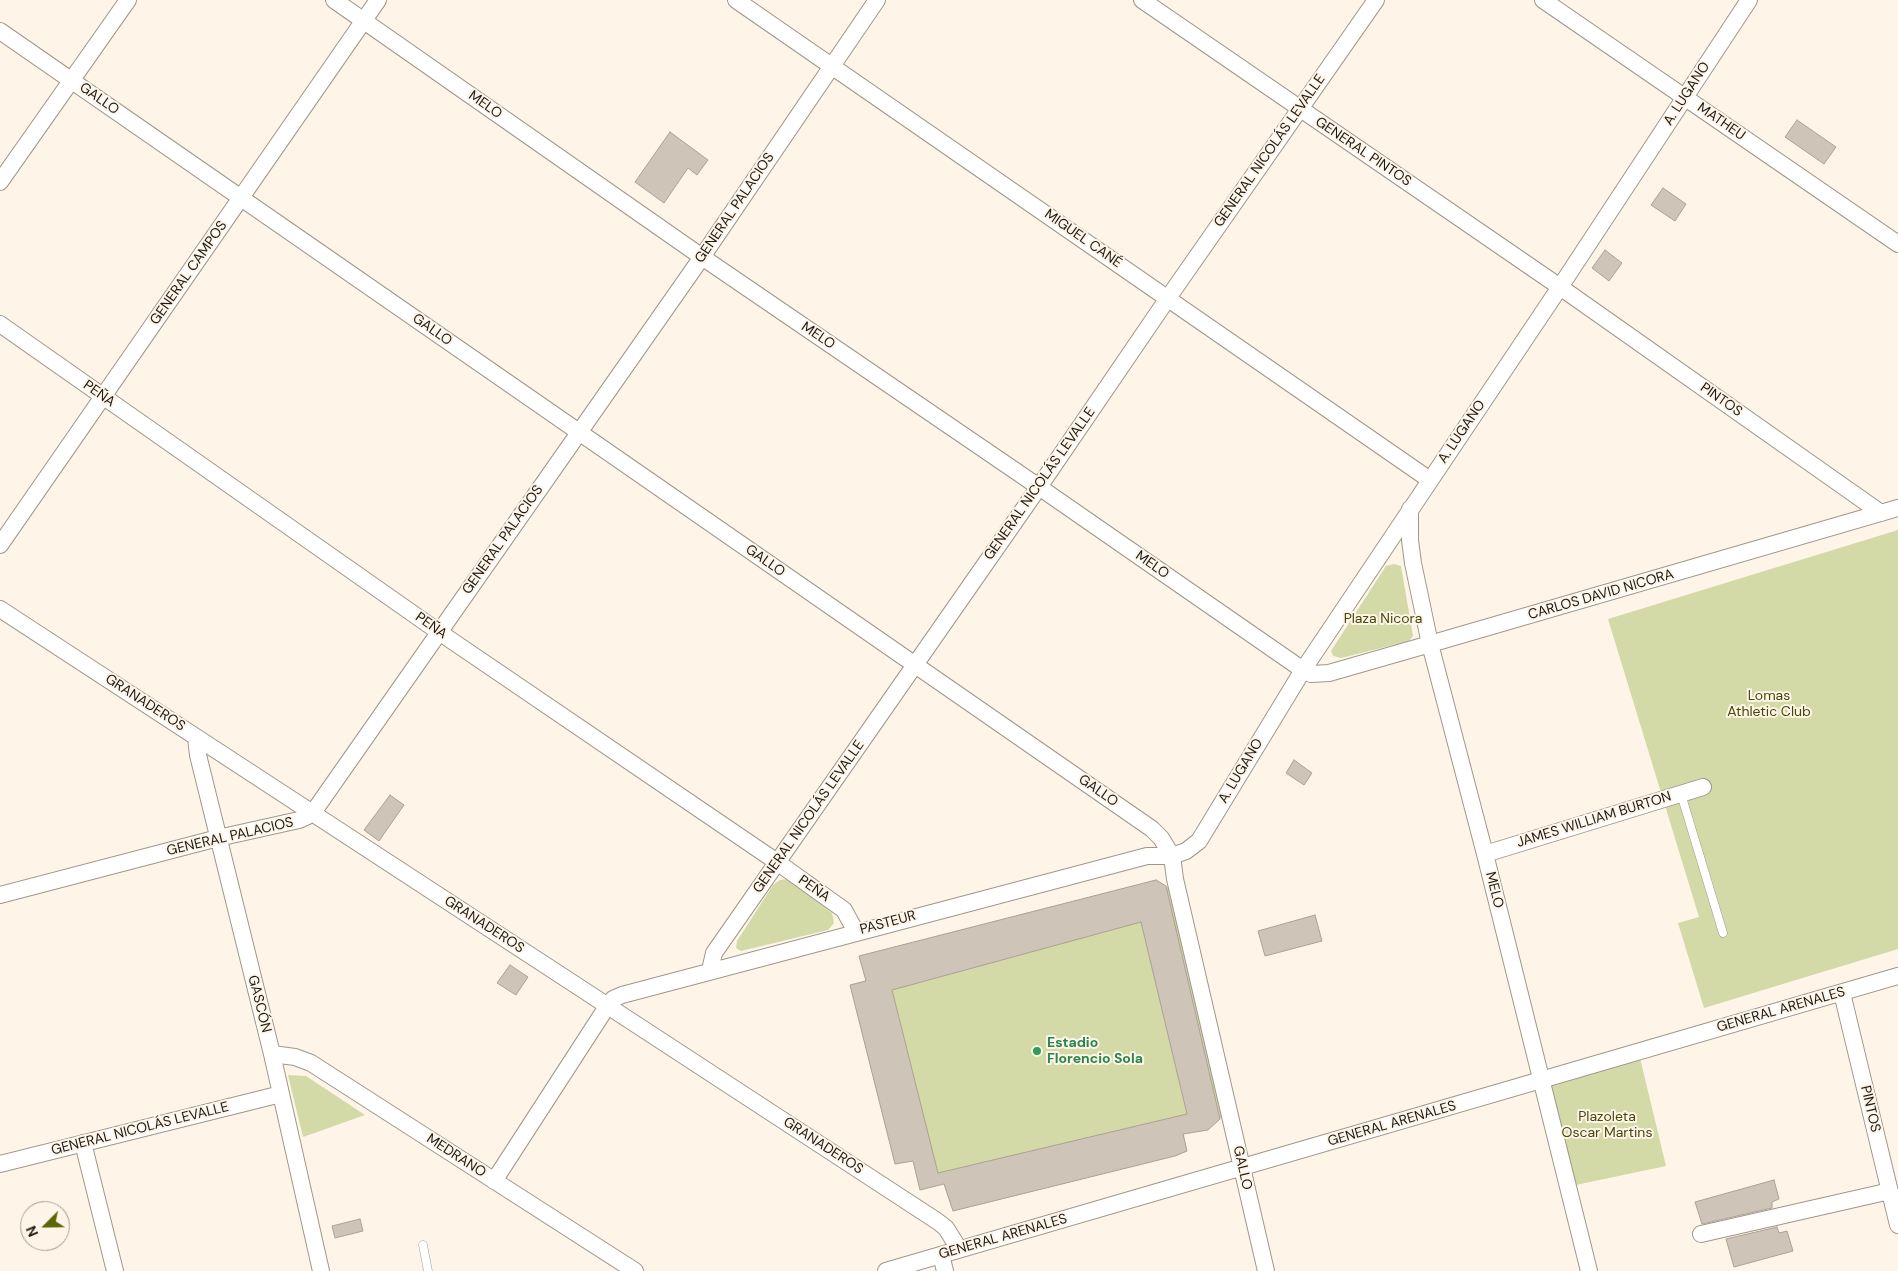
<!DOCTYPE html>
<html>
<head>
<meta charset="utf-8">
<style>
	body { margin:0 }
	#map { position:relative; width:1898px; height:1271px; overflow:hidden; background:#fef5e8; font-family:"DM Sans",sans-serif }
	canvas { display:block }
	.north { position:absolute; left:20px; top:1201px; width:50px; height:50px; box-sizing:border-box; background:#fef5e8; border:1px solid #a49d94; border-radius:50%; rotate:247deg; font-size:14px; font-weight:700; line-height:20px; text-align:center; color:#1d1915 }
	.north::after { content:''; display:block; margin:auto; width:18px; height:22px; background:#5b6609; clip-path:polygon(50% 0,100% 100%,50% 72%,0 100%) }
</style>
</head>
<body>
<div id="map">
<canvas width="1898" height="1271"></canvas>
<div class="north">N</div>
</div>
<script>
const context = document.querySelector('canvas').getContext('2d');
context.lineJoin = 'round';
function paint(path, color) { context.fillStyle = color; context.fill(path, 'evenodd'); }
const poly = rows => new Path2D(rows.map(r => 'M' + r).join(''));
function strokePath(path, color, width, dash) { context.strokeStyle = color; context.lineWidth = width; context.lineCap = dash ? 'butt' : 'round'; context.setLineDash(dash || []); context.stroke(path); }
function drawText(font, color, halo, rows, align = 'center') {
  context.font = font + ' "DM Sans",sans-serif'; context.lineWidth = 4; context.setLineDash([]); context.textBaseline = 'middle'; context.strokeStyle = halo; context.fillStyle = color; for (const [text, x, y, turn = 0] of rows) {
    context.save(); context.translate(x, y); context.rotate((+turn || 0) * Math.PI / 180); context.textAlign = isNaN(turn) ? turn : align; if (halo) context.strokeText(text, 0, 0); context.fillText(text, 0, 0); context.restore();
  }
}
paint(poly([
	[1898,530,1898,949,1704,1008,1678,923,1699,917,1608,619],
	[1394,564,1401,566,1413,636,1409,641,1341,658,1333,656,1331,651,1386,566],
	[789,879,832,913,834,923,828,930,741,951,736,948,737,941,773,885,780,880],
	[1156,880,1168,887,1222,1117,1208,1130,1184,1134,1187,1151,1175,1156,953,1211,944,1184,920,1190,913,1161,895,1164,850,985,866,980,859,956],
	[1640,1058,1666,1166,1571,1186,1547,1085],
	[288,1075,306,1076,365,1115,303,1137]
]), '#d3d9a7');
const building = poly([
	[1797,120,1836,147,1824,164,1785,137,1797,120],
	[670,132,708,160,697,175,688,168,664,203,635,182,670,132],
	[1663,188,1686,204,1675,221,1651,205,1663,188],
	[1605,250,1622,263,1609,281,1592,268,1605,250],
	[1294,760,1312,773,1304,785,1286,773,1294,760],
	[390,795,404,805,379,841,364,830,390,795],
	[1156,880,1166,886,1220,1119,1208,1130,1183,1134,1187,1151,1175,1156,953,1211,944,1184,920,1190,913,1161,895,1164,850,985,866,981,859,956,1156,880],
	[1141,922,1187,1114,938,1173,892,990,1141,922],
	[1315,915,1322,941,1265,956,1258,931,1315,915],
	[510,965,528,977,516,995,497,983,510,965],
	[1774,1180,1779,1199,1772,1202,1772,1208,1702,1224,1695,1202,1774,1180],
	[360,1219,363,1231,335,1238,332,1226,360,1219],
	[1777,1227,1779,1233,1787,1231,1793,1251,1734,1267,1726,1239,1777,1227]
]);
paint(building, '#cec4b8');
strokePath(building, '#aba296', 1);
const service = poly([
	[1681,794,1723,933],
	[423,1245,428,1271]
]);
const minor = poly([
	[334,0,702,257,1039,487,1303,670,1311,674,1329,673,1430,644,1898,508],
	[736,0,1430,480],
	[1142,0,1560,287,1881,513],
	[1543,0,1898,244],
	[0,31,1152,829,1161,838,1172,856,1175,879,1266,1271],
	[0,182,128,0],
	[0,324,439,632,777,862,844,910,856,932],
	[1410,509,1410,540,1413,563,1430,644,1485,854,1589,1271],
	[0,545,378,0],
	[0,609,937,1221,946,1228,959,1249],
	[196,737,198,755,272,1054,321,1271],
	[1485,854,1703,787],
	[0,895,218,838,299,820,312,814,702,257,877,0],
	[710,970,714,953,1039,487,1168,298,1376,0],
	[1842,993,1898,1225],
	[272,1054,295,1057,311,1063,635,1271],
	[83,1143,115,1271],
	[0,1164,281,1094],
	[494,1181,608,1005,613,999,622,995,1147,856,1172,856,1186,851,1199,841,1303,670,1560,287,1749,0],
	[1701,1234,1890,1191],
	[941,1255,945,1271],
	[886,1271,1898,976]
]);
strokePath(service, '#a0978b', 9);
strokePath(minor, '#a0978b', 18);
strokePath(service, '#fff', 8);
strokePath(minor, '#fff', 16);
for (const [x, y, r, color] of [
	[1037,1051,5,"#2e9e5b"]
]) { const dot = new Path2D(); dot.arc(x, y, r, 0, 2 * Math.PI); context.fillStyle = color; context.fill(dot); strokePath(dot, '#fef5e8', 2); }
drawText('14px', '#1d1915', '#fef5e8', [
	["A. LUGANO",1687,94,-57],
	["GALLO",99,99,35],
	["MELO",485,105,35],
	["MATHEU",1721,122,35],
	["GENERAL NICOLÁS LEVALLE",1270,151,-55],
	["GENERAL PINTOS",1363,152,34],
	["GENERAL PALACIOS",735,208,-56],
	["MIGUEL CANÉ",1083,239,35],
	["GENERAL CAMPOS",189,273,-55],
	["GALLO",432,330,35],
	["MELO",818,336,34],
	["PEÑA",99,394,35],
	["PINTOS",1721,400,35],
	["A. LUGANO",1462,432,-56],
	["GENERAL NICOLÁS LEVALLE",1040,484,-55],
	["GENERAL PALACIOS",503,540,-55],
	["GALLO",765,561,35],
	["MELO",1152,565,35],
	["CARLOS DAVID NICORA",1601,595,-16],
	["PEÑA",431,626,35],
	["GRANADEROS",145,703,33],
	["A. LUGANO",1241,771,-59],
	["GALLO",1098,791,35],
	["GENERAL NICOLÁS LEVALLE",809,817,-55],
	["JAMES WILLIAM BURTON",1594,820,-17],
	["GENERAL PALACIOS",230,837,-13],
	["PEÑA",814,889,35],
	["MELO",1494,890,76],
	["PASTEUR",888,923,-15],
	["GRANADEROS",484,925,33],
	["GASCÓN",259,1004,76],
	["GENERAL ARENALES",1781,1010,-16],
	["PINTOS",1870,1109,77],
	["GENERAL ARENALES",1392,1124,-16],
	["GENERAL NICOLÁS LEVALLE",140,1129,-14],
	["GRANADEROS",823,1146,33],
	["MEDRANO",456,1156,33],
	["GALLO",1242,1168,77],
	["GENERAL ARENALES",1003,1237,-16]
]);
drawText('14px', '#454908', '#fef5e8', [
	["Plaza Nicora",1383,619],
	["Lomas",1769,696],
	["Athletic Club",1769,712],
	["Plazoleta",1607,1117],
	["Oscar Martins",1607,1133]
]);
drawText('bold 14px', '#27864d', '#fef5e8', [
	["Estadio",1047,1043],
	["Florencio Sola",1047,1059]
], 'left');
</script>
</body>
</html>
